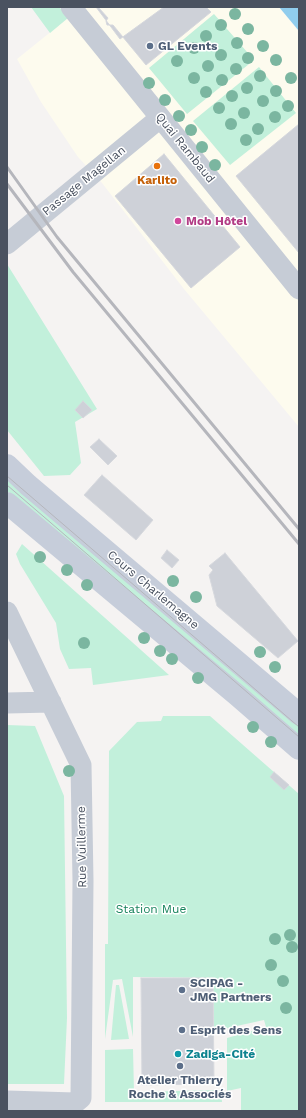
<!DOCTYPE html>
<html>
<head>
<meta charset="utf-8">
<style>
	body { margin:0 }
	#map { position:relative; width:306px; height:1118px; overflow:hidden; background:#f5f3f2; font-family:"Work Sans",sans-serif }
	canvas { display:block }
	.frame { position:absolute; inset:0; border:8px solid #4a5260; pointer-events:none }
</style>
</head>
<body>
<div id="map">
<canvas width="306" height="1118"></canvas>
<div class="frame"></div>
</div>
<script>
const context = document.querySelector('canvas').getContext('2d');
context.lineJoin = 'round';
function paint(path, color) { context.fillStyle = color; context.fill(path, 'evenodd'); }
const poly = rows => new Path2D(rows.map(r => 'M' + r).join(''));
function strokePath(path, color, width, dash) { context.strokeStyle = color; context.lineWidth = width; context.lineCap = dash ? 'butt' : 'round'; context.setLineDash(dash || []); context.stroke(path); }
function drawText(font, color, halo, rows, align = 'center') {
  context.font = font + ' "Work Sans",sans-serif'; context.lineWidth = 3; context.setLineDash([]); context.textBaseline = 'middle'; context.strokeStyle = halo; context.fillStyle = color; for (const [text, x, y, turn = 0] of rows) {
    context.save(); context.translate(x, y); context.rotate((+turn || 0) * Math.PI / 180); context.textAlign = isNaN(turn) ? turn : align; if (halo) context.strokeText(text, 0, 0); context.fillText(text, 0, 0); context.restore();
  }
}
paint(poly([
	[59,7,279,7,299,32,299,427,184,289,102,183,78,157,41,102,17,59,68,18]
]), '#fdfbee');
paint(poly([
	[31,7,59,7,68,18,50,33],
	[214,14,254,60,187,114,149,68],
	[259,67,296,113,230,165,193,121],
	[7,264,97,409,75,422,81,463,70,475,44,476,7,430],
	[7,473,299,722,299,744,7,491],
	[22,544,169,675,93,685,91,668,69,669,60,649,56,623,20,564,16,554],
	[163,716,210,716,299,794,299,1111,241,1111,241,1088,227,1091,227,1038,266,1027,264,1020,214,1031,213,978,133,977,133,1037,122,979,113,980,105,1039,105,944,108,944,109,751,137,722,161,721],
	[7,725,35,726,64,796,67,1018,64,1084,7,1084],
	[116,985,119,985,129,1039,111,1040],
	[133,1049,134,1092,221,1090,222,1102,105,1102,105,1050]
]), '#c2f0db');
paint(poly([
	[279,7,299,7,299,31]
]), '#90cded');
const building = poly([
	[96,7,164,7,120,39,96,7],
	[98,7,206,7,211,12,146,65,113,25,107,25,106,21,108,18,98,7],
	[299,124,299,253,236,176,299,124],
	[164,154,240,247,191,288,115,196,164,154],
	[83,401,92,410,83,418,75,410,83,401],
	[99,439,117,456,108,465,90,447,99,439],
	[102,475,153,520,136,540,84,495,102,475],
	[167,550,179,560,172,568,161,558,167,550],
	[225,553,298,641,278,658,217,606,209,575,213,570,209,566,225,553],
	[274,772,289,785,284,790,270,777,274,772],
	[141,978,213,978,214,1084,142,1085,141,978]
]);
paint(building, '#ced1d8');
strokePath(building, '#d6d8dd', 1);
strokePath(poly([
	[71,7,299,289],
	[7,244,160,118],
	[7,612,81,765,83,881,81,1098,75,1103,7,1101],
	[7,703,51,702]
]), '#c6ccd6', 21);
strokePath(poly([
	[7,465,28,485,299,714],
	[7,503,237,695,299,749]
]), '#c6cdda', 22);
strokePath(poly([
	[7,476,299,727],
	[7,485,299,737]
]), '#b5b6bc', 1);
strokePath(poly([
	[7,167,57,237,299,529],
	[7,184,73,272,299,544]
]), '#b5b6bc', 3);
context.fillStyle = '#7bb6a0';
for (const [x, y] of [
	[235,14],
	[221,25],
	[248,29],
	[206,36],
	[237,43],
	[263,46],
	[194,48],
	[221,55],
	[248,58],
	[276,60],
	[177,61],
	[208,66],
	[236,69],
	[260,76],
	[194,78],
	[291,78],
	[222,80],
	[149,83],
	[247,88],
	[276,91],
	[206,92],
	[232,96],
	[165,100],
	[263,101],
	[288,106],
	[219,108],
	[244,113],
	[179,116],
	[275,117],
	[231,124],
	[258,129],
	[191,130],
	[246,140],
	[202,147],
	[215,165],
	[40,557],
	[67,570],
	[173,581],
	[87,585],
	[196,597],
	[144,638],
	[84,643],
	[160,651],
	[260,652],
	[172,659],
	[275,667],
	[198,678],
	[253,727],
	[271,742],
	[69,771],
	[290,935],
	[275,939],
	[292,947],
	[271,965],
	[283,981],
	[286,1008]
]) { context.beginPath(); context.arc(x, y, 6, 0, 2 * Math.PI); context.fill(); }
for (const [x, y, r, color] of [
	[150,46,4,"#5c6f8a"],
	[157,166,4,"#e8710a"],
	[178,221,4,"#d1479c"],
	[182,990,4,"#5c6f8a"],
	[182,1030,4,"#5c6f8a"],
	[178,1054,4,"#0f9aa8"],
	[180,1066,4,"#5c6f8a"]
]) { const dot = new Path2D(); dot.arc(x, y, r, 0, 2 * Math.PI); context.fillStyle = color; context.fill(dot); strokePath(dot, '#fff', 1.5); }
drawText('bold 12px', '#4e5e75', '#fff', [
	["GL Events",158,46],
	["SCIPAG -",190,983],
	["JMG Partners",190,997],
	["Esprit des Sens",190,1030],
	["Atelier Thierry",180,1080,"center"],
	["Roche & Associés",180,1094,"center"]
], 'left');
drawText('12px', '#4a5260', '#fff', [
	["Quai Rambaud",185,148,51],
	["Passage Magellan",84,181,-39],
	["Cours Charlemagne",153,590,40],
	["Rue Vuillerme",82,847,-91]
]);
drawText('bold 12px', '#c56008', '#fff', [
	["Karlito",157,180]
]);
drawText('bold 12px', '#b23c85', '#fff', [
	["Mob Hôtel",186,221]
], 'left');
drawText('12px', '#18845d', '#fff', [
	["Station Mue",151,909]
]);
drawText('bold 12px', '#0d838f', '#fff', [
	["Zadiga-Cité",186,1054]
], 'left');
</script>
</body>
</html>
